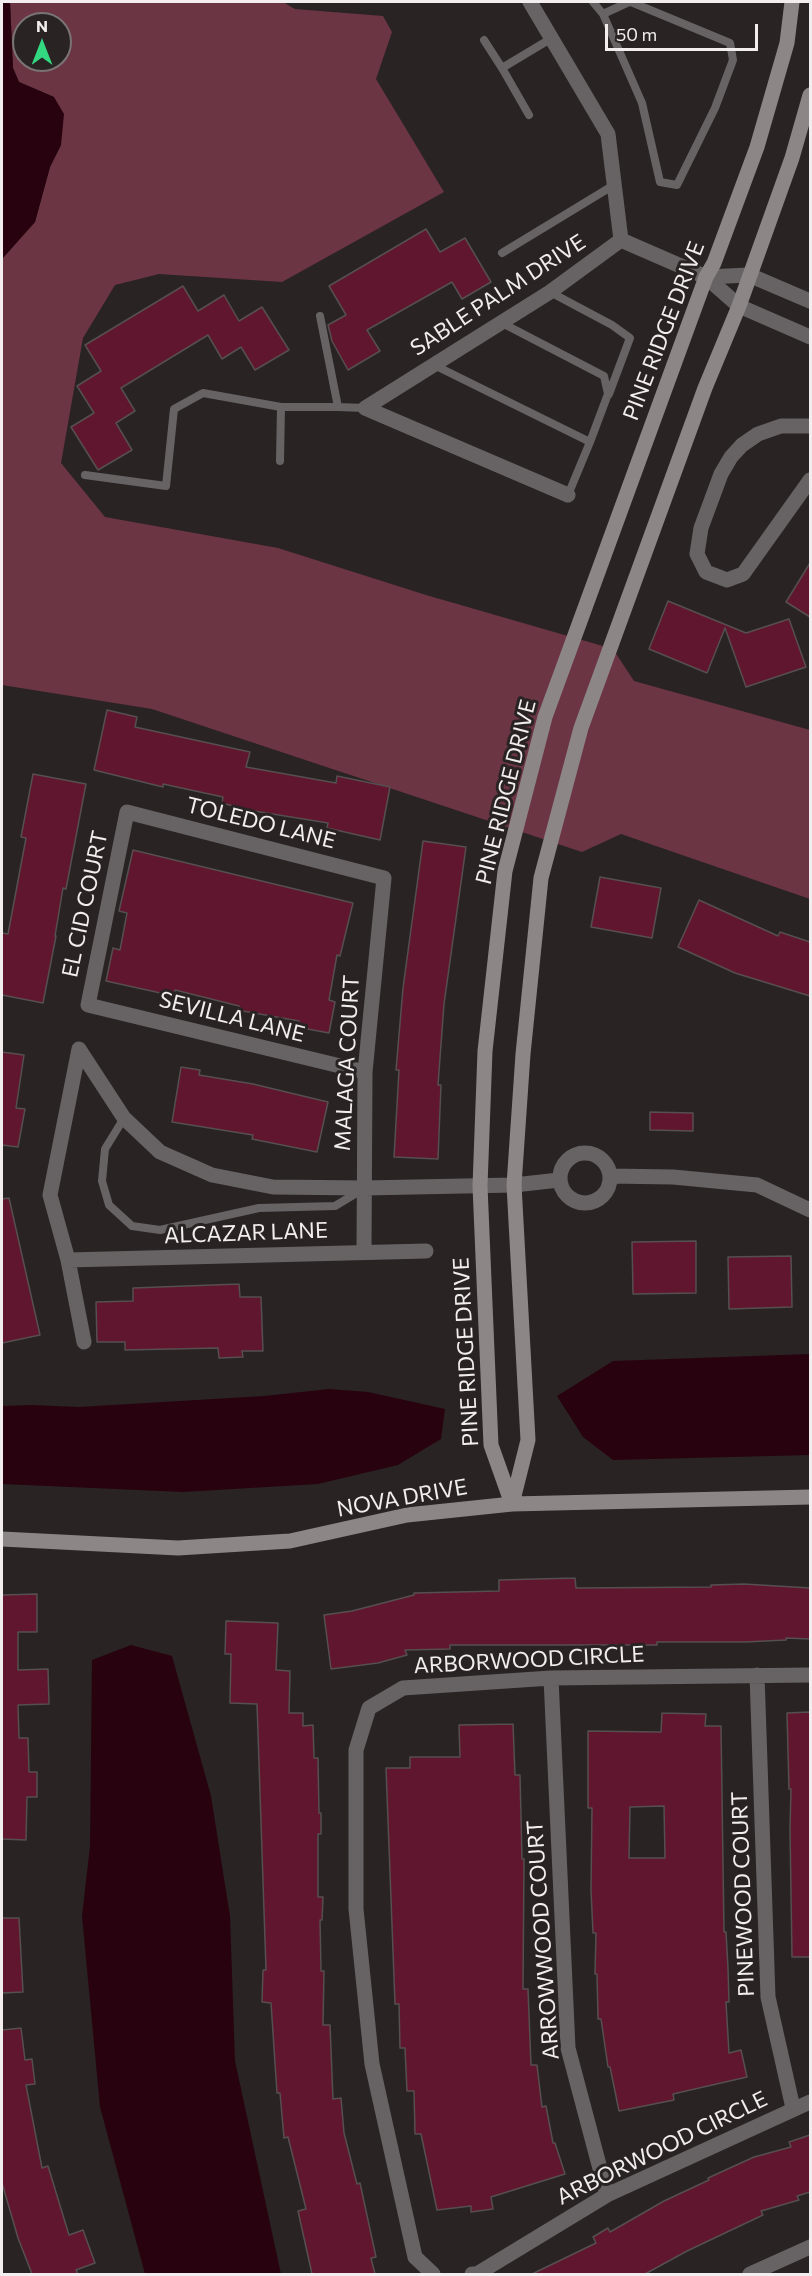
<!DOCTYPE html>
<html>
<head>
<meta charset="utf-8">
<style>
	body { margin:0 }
	#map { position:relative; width:812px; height:2276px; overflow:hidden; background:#292324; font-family:Commissioner,sans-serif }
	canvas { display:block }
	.frame { position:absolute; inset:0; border:3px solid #f2edee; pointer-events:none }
	.north { position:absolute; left:12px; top:12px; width:60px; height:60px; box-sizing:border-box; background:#292324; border:2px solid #797475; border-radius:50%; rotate:0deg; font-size:16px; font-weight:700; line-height:24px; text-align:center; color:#f2edee }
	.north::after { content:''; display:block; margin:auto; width:21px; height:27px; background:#34d881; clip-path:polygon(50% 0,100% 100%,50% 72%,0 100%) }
	.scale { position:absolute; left:605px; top:24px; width:153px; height:27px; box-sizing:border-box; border:3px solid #f2edee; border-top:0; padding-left:8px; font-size:18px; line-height:21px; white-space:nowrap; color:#f2edee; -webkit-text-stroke:4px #292324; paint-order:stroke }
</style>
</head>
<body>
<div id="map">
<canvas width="812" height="2276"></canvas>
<div class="frame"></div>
<div class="north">N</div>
<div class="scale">50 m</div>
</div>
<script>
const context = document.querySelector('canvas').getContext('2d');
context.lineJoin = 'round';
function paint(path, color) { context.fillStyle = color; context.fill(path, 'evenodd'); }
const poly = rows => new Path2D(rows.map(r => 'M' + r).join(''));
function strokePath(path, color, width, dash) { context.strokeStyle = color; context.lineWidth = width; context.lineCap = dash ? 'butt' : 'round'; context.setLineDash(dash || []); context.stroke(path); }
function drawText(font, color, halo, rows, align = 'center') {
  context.font = font + ' Commissioner,sans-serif'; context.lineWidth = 6; context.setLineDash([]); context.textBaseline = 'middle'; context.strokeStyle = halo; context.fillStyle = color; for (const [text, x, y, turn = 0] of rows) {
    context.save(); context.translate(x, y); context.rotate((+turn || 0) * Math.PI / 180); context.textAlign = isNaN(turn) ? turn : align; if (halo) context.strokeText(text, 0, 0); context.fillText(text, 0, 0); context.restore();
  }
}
paint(poly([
	[10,2,283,2,295,9,383,16,392,32,376,79,444,192,282,282,159,274,115,285,83,338,61,463,105,517,278,548,426,595,613,649,634,681,810,730,810,899,621,834,582,852,152,709,2,685,2,259,35,222,50,167,61,145,54,97,19,82,13,68],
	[24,24,60,24,60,60,24,60]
]), '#6c3544');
paint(poly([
	[2,2,10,2,13,68,19,82,54,97,64,114,61,145,50,167,35,222,2,259],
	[810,1354,810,1455,613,1460,583,1437,557,1396,613,1361],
	[329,1389,368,1392,445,1409,441,1439,398,1465,318,1484,183,1492,2,1484,2,1406,31,1405,79,1407,264,1396],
	[131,1645,172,1656,211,1796,230,1916,235,2061,281,2274,145,2274,100,2107,82,1916,90,1846,92,1660]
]), '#28030f');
const building = poly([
	[426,229,440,252,465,238,491,282,462,299,452,282,367,330,380,351,348,370,332,341,328,325,346,315,329,286,426,229],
	[183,286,198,311,224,295,239,321,262,307,289,350,255,370,241,347,222,359,208,335,121,388,135,411,116,423,132,450,98,470,71,427,94,413,77,386,101,371,85,345,183,286],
	[810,563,810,617,786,602,810,563],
	[668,601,746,633,789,619,806,667,746,687,725,628,707,673,649,649,668,601],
	[107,710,137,717,135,727,250,752,246,767,336,783,337,776,390,787,380,840,327,828,328,823,248,810,222,803,223,797,163,784,163,787,94,770,107,710],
	[33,774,86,784,66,889,63,888,55,936,56,936,43,1003,2,995,2,933,8,934,26,838,21,837,33,774],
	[423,841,466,847,444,1004,438,1085,441,1085,438,1159,394,1157,399,1070,396,1070,403,988,423,841],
	[133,850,353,903,340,956,337,955,329,1000,335,1002,329,1033,297,1027,299,1021,237,1010,239,1006,175,990,174,996,106,981,113,948,120,950,127,913,119,911,133,850],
	[600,877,661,888,652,938,591,927,600,877],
	[699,900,778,936,780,932,810,942,810,996,735,973,678,947,699,900],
	[2,1052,24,1055,16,1108,25,1109,18,1147,2,1145,2,1052],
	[181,1067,200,1070,199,1075,253,1084,328,1102,317,1152,252,1139,253,1135,172,1122,181,1067],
	[650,1112,693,1113,693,1131,650,1130,650,1112],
	[9,1198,40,1335,2,1343,2,1199,9,1198],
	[696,1241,696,1293,633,1294,632,1242,696,1241],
	[791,1256,792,1307,729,1309,728,1257,791,1256],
	[239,1284,240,1297,261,1297,263,1351,242,1351,243,1357,219,1358,218,1348,125,1350,125,1342,97,1342,96,1302,133,1301,133,1288,239,1284],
	[575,1578,576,1588,711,1587,711,1585,744,1584,810,1588,810,1639,786,1638,786,1640,745,1642,657,1642,657,1645,450,1645,450,1649,405,1650,407,1655,378,1663,331,1669,324,1615,352,1611,414,1595,414,1593,499,1591,499,1580,575,1578],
	[37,1594,37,1632,18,1632,18,1670,48,1669,49,1704,18,1705,19,1738,28,1738,29,1772,37,1772,37,1797,27,1797,26,1840,2,1839,2,1595,37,1594],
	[226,1621,278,1623,276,1670,290,1671,289,1713,303,1713,303,1726,313,1725,314,1758,318,1758,319,1813,321,1813,321,1834,318,1834,318,1897,323,1897,322,1920,320,1920,321,1971,324,1971,323,2025,330,2025,333,2099,341,2098,344,2133,357,2184,360,2183,376,2257,371,2258,375,2274,312,2274,298,2211,306,2209,288,2137,284,2138,280,2093,277,2093,271,2003,262,2002,263,1970,266,1970,257,1704,230,1703,231,1654,225,1654,226,1621],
	[810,1712,810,1957,792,1957,790,1828,791,1789,789,1789,787,1713,810,1712],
	[662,1713,706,1714,705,1726,721,1726,724,1932,726,1932,728,1968,729,2002,726,2002,729,2053,741,2050,747,2077,673,2094,674,2100,619,2111,610,2067,608,2067,601,2019,598,2019,597,1974,595,1974,596,1933,593,1933,591,1890,592,1808,588,1808,588,1731,661,1732,662,1713],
	[664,1806,665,1858,629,1858,630,1807,664,1806],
	[513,1724,515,1775,520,1775,522,1859,524,1859,523,1989,528,1989,531,2065,537,2065,542,2107,546,2106,553,2143,555,2143,565,2174,491,2197,493,2209,471,2212,471,2206,437,2210,421,2134,415,2134,414,2091,407,2091,405,2048,400,2048,399,2004,395,2004,386,1768,410,1768,410,1757,460,1757,459,1725,513,1724],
	[2,1918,19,1918,23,1992,2,1993,2,1918],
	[21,2028,25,2060,32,2059,35,2084,26,2085,42,2168,48,2166,69,2235,83,2230,95,2263,76,2270,78,2274,32,2274,18,2238,2,2183,2,2030,21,2028],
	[810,2135,810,2192,797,2196,799,2200,761,2211,763,2215,687,2251,645,2274,532,2274,596,2243,593,2237,608,2228,610,2232,664,2201,709,2180,708,2178,754,2157,791,2147,789,2142,810,2135]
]);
paint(building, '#611630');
strokePath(building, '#564f50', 1.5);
strokePath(poly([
	[593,2,603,14,642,103,660,182,677,185,715,108,733,60,730,43,631,2],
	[603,14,629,2],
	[484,40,502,68,552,38],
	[502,68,529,115],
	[502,253,614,185],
	[550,292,612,325,630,338,609,394],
	[320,316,338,407,365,408],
	[434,365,590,442,608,394,604,376,502,323],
	[280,461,281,407,338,407],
	[85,475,166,486,174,409,203,393,281,407],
	[568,495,590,442],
	[124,1118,105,1149,102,1181,109,1205,132,1226,160,1230,259,1208,335,1206,360,1191]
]), '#676364', 8);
strokePath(poly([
	[530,2,608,134,621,240,550,292,365,408,568,495],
	[621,240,706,277,739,306,810,337],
	[706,277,749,275,810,301],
	[810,426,781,426,758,434,742,445,731,457,721,474,701,528,697,554,706,572,727,580,743,574,810,480],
	[79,1049,124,1118,160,1152,212,1175,273,1187,364,1188,514,1185,559,1180],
	[79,1049,50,1195,68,1260,84,1342],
	'560 1178a25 25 0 1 1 50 0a25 25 0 1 1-50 0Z',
	[610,1176,673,1177,757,1185,810,1210],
	[364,1252,365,1072,384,878,127,812,88,1005,365,1072],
	[68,1260,426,1251],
	[757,1675,768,1997,793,2108],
	[551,1678,568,2048,607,2195],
	[433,2274,415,2257,372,2064,356,1909,356,1750,369,1708,403,1688,551,1678,810,1675],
	[472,2274,477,2274,607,2195,810,2102],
	[750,2274,810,2247]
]), '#676364', 15);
strokePath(poly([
	[512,1504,491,1445,480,1186,485,1051,505,871,545,717,706,277,714,263,757,147,787,43,792,2],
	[512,1504,528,1440,514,1185,523,1054,541,878,581,728,705,388,739,306,792,158,810,95],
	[2,1539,178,1548,290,1541,407,1515,512,1504,810,1497]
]), '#8c8687', 15);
drawText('22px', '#f2edee', '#292324', [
	["SABLE PALM DRIVE",498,295,-33],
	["PINE RIDGE DRIVE",664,331,-69],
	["PINE RIDGE DRIVE",506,792,-76],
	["TOLEDO LANE",261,823,14],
	["EL CID COURT",85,904,-78],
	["SEVILLA LANE",232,1017,14],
	["MALAGA COURT",347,1063,-87],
	["ALCAZAR LANE",246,1233,-2],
	["PINE RIDGE DRIVE",466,1352,-93],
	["NOVA DRIVE",402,1498,-10],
	["ARBORWOOD CIRCLE",529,1660,-3],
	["PINEWOOD COURT",743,1894,-92],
	["ARROWWOOD COURT",543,1940,-94],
	["ARBORWOOD CIRCLE",662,2148,-26]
]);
</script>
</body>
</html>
